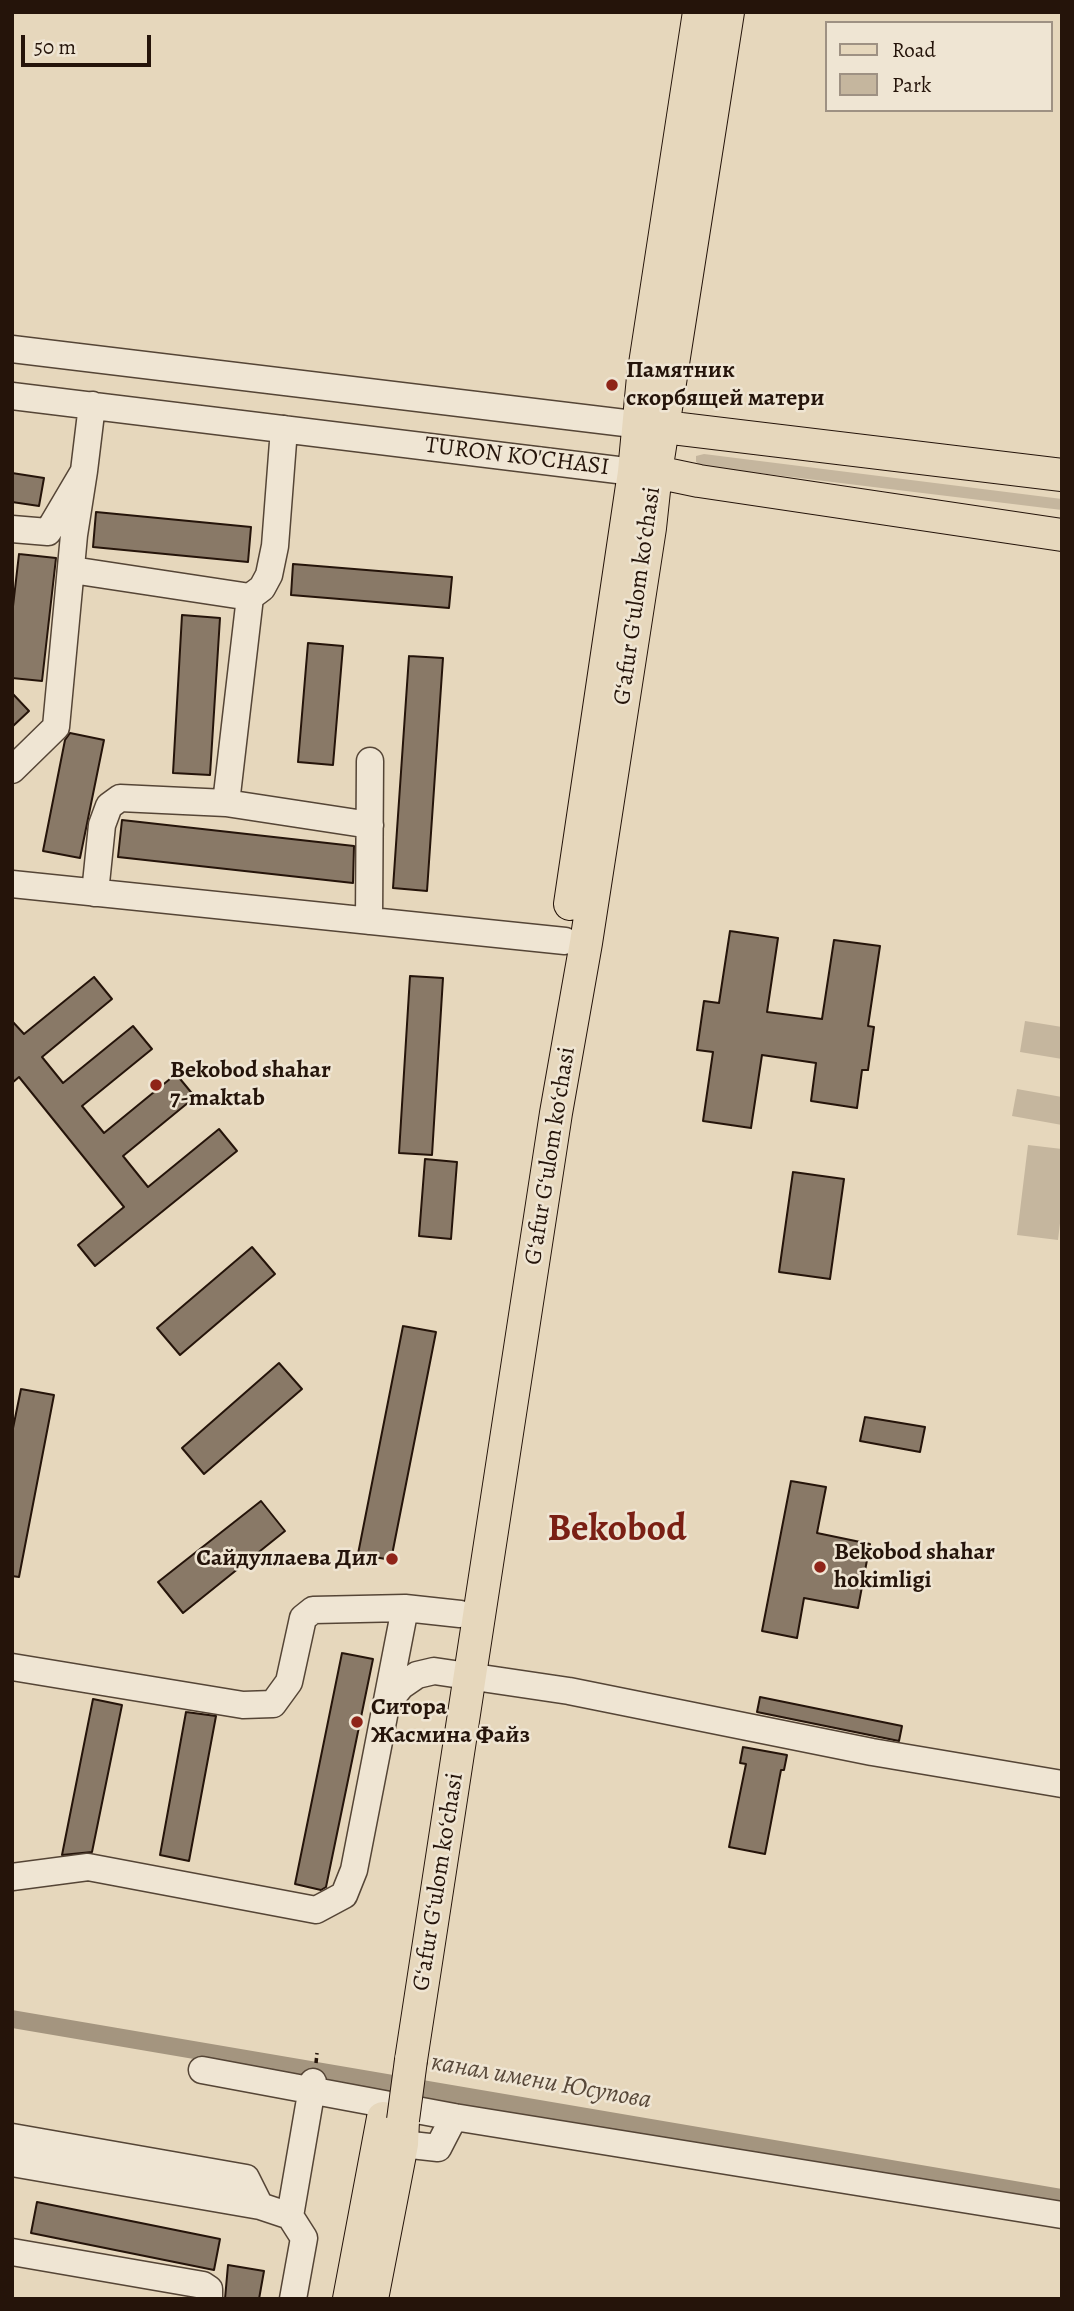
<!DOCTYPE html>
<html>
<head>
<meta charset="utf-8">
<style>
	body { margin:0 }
	#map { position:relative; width:1074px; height:2311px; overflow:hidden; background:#e6d7bc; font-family:Alegreya,serif }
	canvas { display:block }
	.frame { position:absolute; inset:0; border:14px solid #25140a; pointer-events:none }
	.legend { position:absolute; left:825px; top:21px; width:228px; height:91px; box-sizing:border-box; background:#efe5d3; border:2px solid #9e9183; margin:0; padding:9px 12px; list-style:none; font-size:21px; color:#25140a }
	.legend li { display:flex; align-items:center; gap:14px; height:35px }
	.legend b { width:35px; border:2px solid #9e9183 }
	.scale { position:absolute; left:21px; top:35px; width:130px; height:32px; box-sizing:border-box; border:4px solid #25140a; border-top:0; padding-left:9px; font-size:21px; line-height:24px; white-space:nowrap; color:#25140a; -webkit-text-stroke:5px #efe5d3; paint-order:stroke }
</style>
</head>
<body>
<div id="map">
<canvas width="1074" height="2311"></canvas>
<div class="frame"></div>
<ul class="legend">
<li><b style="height:9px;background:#e6d7bc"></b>Road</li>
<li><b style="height:19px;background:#c5b69e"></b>Park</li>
</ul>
<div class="scale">50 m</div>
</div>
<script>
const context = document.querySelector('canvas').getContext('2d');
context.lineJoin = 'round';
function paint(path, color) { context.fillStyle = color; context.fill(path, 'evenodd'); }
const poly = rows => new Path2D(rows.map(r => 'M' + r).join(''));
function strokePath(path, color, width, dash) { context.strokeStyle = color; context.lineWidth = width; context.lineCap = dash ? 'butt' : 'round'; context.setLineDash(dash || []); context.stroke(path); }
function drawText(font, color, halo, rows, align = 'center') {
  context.font = font + ' Alegreya,serif'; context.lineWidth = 5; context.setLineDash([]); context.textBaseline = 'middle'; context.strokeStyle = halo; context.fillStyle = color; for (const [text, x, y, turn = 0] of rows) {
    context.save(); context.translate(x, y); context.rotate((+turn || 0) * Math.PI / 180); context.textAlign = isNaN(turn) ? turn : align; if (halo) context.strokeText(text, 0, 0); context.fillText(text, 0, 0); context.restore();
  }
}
paint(poly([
	[704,454,1062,499,1062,510,701,466,696,462,696,456],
	[1025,1021,1062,1027,1062,1059,1020,1052],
	[1017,1089,1062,1097,1062,1125,1012,1116],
	[1028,1145,1062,1149,1062,1206,1058,1240,1017,1235]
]), '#c5b69e');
strokePath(poly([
	[12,2019,1062,2198]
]), '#a4957f', 18);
const building = poly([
	[12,473,44,478,39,506,12,502,12,473],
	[96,512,251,527,248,562,93,547,96,512],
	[19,554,56,558,42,681,12,678,12,615,19,554],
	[293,564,452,577,449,608,291,595,293,564],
	[182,615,220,618,210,775,173,773,182,615],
	[308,643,343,646,333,765,298,762,308,643],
	[409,656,443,658,427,891,393,888,409,656],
	[12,693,29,711,12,727,12,693],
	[70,733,104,740,80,858,43,851,65,740,70,733],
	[122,820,354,846,353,883,118,857,122,820],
	[730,931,778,938,767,1012,822,1019,834,940,880,946,868,1026,874,1027,868,1070,862,1070,857,1108,811,1101,816,1063,762,1055,751,1128,703,1121,713,1052,697,1050,704,1001,719,1003,730,931],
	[410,976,443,978,432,1155,399,1153,410,976],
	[94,977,112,999,42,1057,63,1083,133,1026,152,1049,82,1106,104,1133,176,1074,195,1097,123,1156,148,1187,219,1129,237,1151,95,1266,78,1245,124,1207,19,1077,12,1083,12,1021,24,1034,94,977],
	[425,1159,457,1162,451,1239,419,1236,425,1159],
	[793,1172,844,1179,830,1279,779,1272,793,1172],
	[252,1247,275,1274,180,1355,157,1328,252,1247],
	[403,1326,436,1332,391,1560,358,1554,403,1326],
	[279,1363,302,1389,204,1474,182,1448,279,1363],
	[21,1389,54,1395,19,1577,12,1576,12,1433,21,1389],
	[865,1417,925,1427,920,1452,860,1441,865,1417],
	[791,1481,826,1487,817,1533,870,1544,858,1608,804,1598,797,1638,762,1631,791,1481],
	[261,1501,285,1531,183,1613,158,1582,261,1501],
	[342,1653,373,1659,326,1887,321,1890,295,1884,342,1653],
	[760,1697,902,1726,899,1741,757,1712,760,1697],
	[93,1699,122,1705,92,1852,62,1855,93,1699],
	[186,1712,216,1716,189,1861,160,1855,186,1712],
	[743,1747,787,1755,784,1770,781,1770,765,1854,729,1847,746,1764,740,1763,743,1747],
	[37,2202,220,2239,214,2270,31,2233,37,2202],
	[228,2265,264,2271,259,2299,225,2299,228,2265]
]);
paint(building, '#897967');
strokePath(building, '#25140a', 2);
const minor = poly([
	[12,349,658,427],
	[12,396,634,472,653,472],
	[12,529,48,532,84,471,92,405],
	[72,570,250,597],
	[12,770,56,727,74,535,84,471],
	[226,803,250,597,262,588,269,575,275,546,284,429],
	[12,884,565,941],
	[95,893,102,825,109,806,120,798,226,803,370,825],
	[369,921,370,761],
	[12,1667,243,1705,273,1704,289,1682,303,1618,313,1610,405,1608,460,1614],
	[388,1702,401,1686,417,1675,434,1671,569,1691,872,1752,1062,1784],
	[12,1877,88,1867,316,1910,344,1895,354,1870,405,1608],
	[202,2070,454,2117,1062,2215],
	[12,2137,246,2178,260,2206],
	[402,2144,438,2148,454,2117],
	[12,2163,260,2206,290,2216,304,2238,293,2299],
	[290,2216,313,2082],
	[12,2252,203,2285,209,2289,209,2299]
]);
const major = poly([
	[664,427,1062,475],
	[656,472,699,481,1062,535],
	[570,904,634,472,643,377,699,12],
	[411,2060,556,1113,586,943,650,528,656,472,728,12],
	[349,2299,383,2118],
	[372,2299,402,2144,403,2120]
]);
strokePath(minor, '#554536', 29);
strokePath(major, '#25140a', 34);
strokePath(poly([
	[316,2063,317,2053]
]), '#25140a', 3.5, [5, 3.5]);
strokePath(minor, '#efe5d3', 26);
strokePath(major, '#e6d7bc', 32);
const majorBridge = poly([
	[403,2120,411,2060]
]);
strokePath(majorBridge, '#25140a', 34, []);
strokePath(majorBridge, '#e6d7bc', 32);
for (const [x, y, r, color] of [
	[612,385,7,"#8f2418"],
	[156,1085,7,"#8f2418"],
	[392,1559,7,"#8f2418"],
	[820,1567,7,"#8f2418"],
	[357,1722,7,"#8f2418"]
]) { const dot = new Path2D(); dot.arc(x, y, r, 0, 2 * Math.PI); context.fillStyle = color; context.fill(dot); strokePath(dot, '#efe5d3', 2.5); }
drawText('bold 24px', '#25140a', '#efe5d3', [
	["Памятник",626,371],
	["скорбящей матери",626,399],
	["Bekobod shahar",170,1071],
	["7-maktab",170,1099],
	["Bekobod shahar",834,1553],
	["hokimligi",834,1581],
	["Сайдуллаева Дил",378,1559,"right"],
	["Ситора",371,1708],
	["Жасмина Файз",371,1736]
], 'left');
drawText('24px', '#25140a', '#efe5d3', [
	["TURON KO'CHASI",517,457,7],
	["Gʻafur Gʻulom koʻchasi",638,596,-82],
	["Gʻafur Gʻulom koʻchasi",551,1156,-81],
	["Gʻafur Gʻulom koʻchasi",439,1882,-81]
]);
drawText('italic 26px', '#584839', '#efe5d3', [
	["канал имени Юсупова",541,2082,10]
]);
drawText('bold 38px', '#7a1f14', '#efe5d3', [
	["Bekobod",617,1531]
]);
</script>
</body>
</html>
